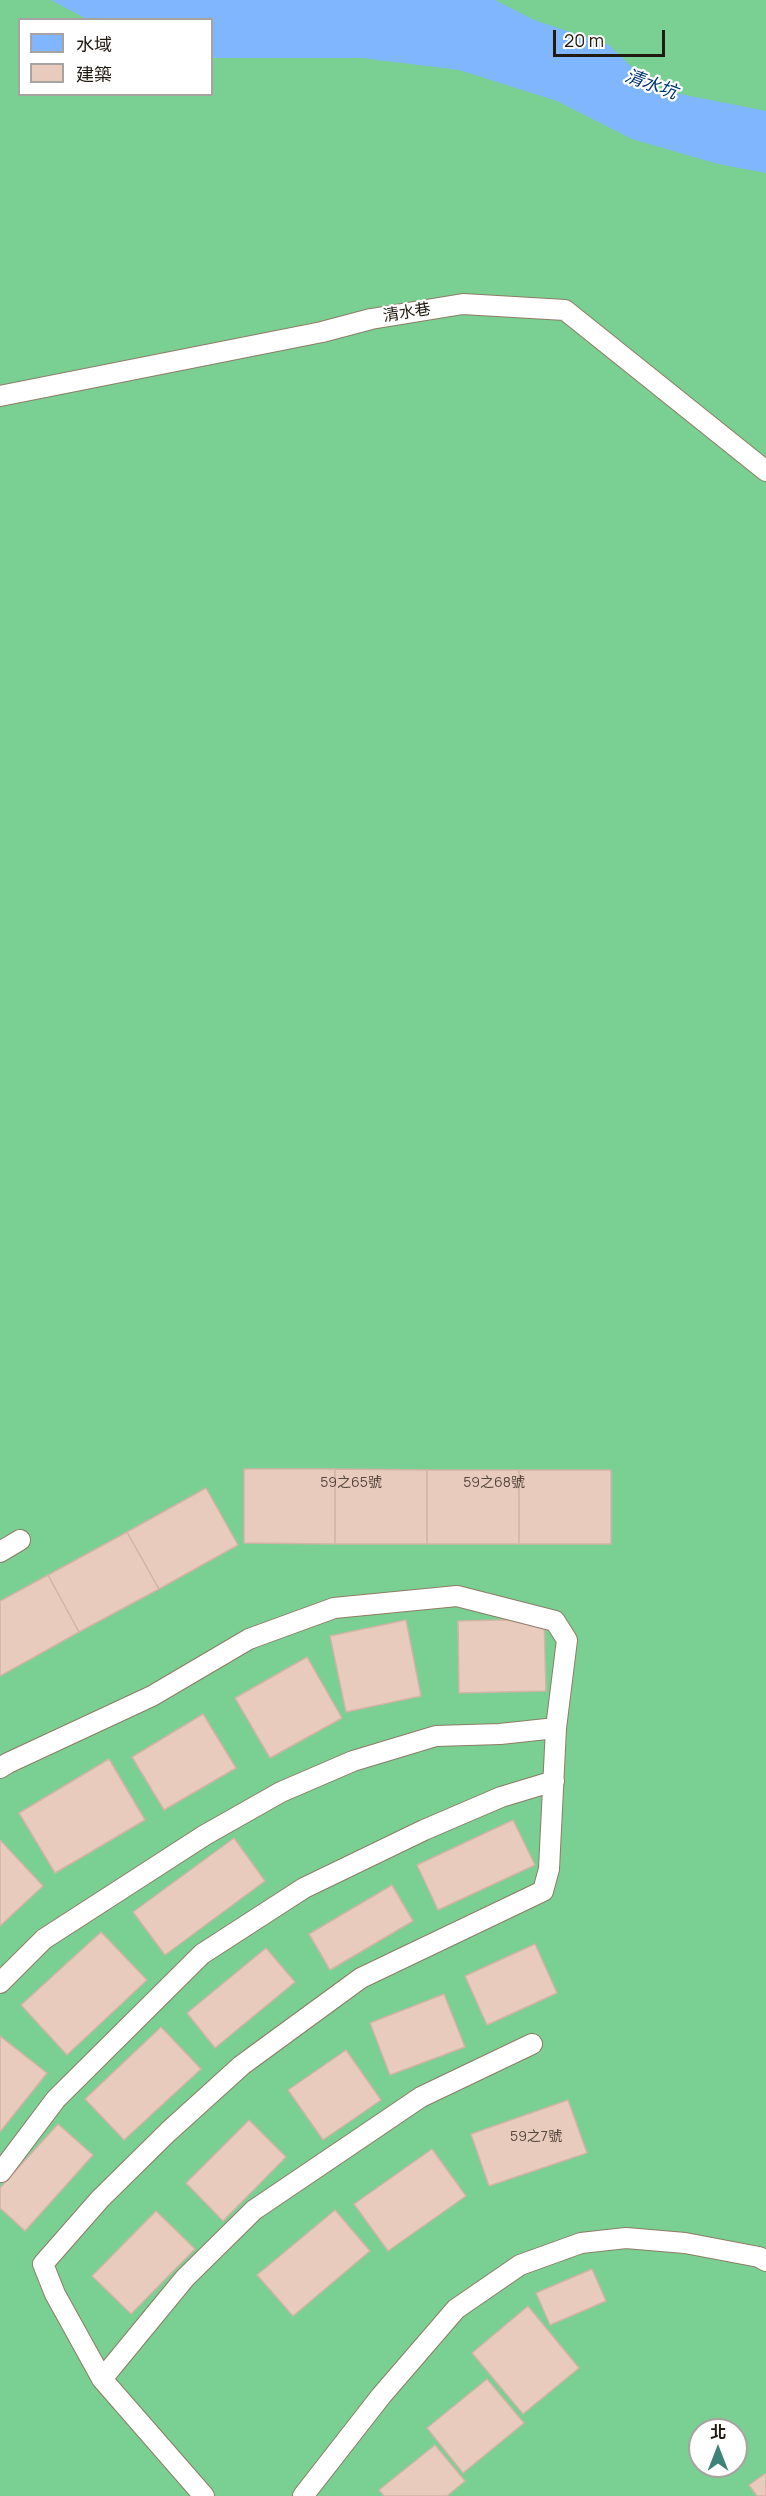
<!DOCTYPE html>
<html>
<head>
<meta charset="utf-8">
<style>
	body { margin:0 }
	#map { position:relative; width:766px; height:2496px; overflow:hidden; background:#fdedda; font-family:Manrope,"Noto Sans TC",sans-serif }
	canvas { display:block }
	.legend { position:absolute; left:18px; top:18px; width:195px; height:78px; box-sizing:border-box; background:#fff; border:2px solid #a6a3a0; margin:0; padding:8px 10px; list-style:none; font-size:18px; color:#211a11 }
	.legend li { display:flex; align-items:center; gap:12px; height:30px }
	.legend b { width:30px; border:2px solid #a6a3a0 }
	.north { position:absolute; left:688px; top:2418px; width:60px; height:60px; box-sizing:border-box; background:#fff; border:2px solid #a6a3a0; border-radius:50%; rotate:0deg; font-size:16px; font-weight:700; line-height:24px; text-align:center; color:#211a11 }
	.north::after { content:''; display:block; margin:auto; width:21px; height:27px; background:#3e8378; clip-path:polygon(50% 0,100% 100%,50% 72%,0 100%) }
	.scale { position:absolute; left:553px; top:30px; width:112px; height:27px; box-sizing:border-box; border:3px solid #211a11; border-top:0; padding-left:8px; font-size:18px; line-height:21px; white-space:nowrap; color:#211a11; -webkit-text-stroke:4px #fff; paint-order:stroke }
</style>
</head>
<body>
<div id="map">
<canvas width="766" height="2496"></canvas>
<ul class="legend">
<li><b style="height:16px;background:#7fb6fe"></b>水域</li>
<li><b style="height:16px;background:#e9cbbd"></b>建築</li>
</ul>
<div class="north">北</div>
<div class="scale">20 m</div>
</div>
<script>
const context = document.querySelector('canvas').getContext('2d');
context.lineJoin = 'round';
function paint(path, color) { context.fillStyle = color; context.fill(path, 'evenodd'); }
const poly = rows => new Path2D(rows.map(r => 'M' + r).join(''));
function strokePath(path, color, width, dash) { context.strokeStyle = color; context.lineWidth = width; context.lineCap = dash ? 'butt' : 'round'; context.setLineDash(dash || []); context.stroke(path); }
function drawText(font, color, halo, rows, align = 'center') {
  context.font = font + ' Manrope,"Noto Sans TC",sans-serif'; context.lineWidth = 4.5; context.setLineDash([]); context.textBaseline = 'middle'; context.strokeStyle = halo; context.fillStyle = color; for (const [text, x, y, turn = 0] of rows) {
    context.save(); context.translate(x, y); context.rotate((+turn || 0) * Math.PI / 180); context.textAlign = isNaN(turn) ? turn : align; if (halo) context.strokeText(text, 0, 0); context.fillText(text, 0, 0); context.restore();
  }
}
paint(poly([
	[0,0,766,0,766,2496,0,2496],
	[20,20,212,20,212,94,20,94],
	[700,2430,736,2430,736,2466,700,2466]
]), '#7acf93');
paint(poly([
	[51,0,495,0,534,20,609,45,655,89,766,111,766,173,718,164,632,139,557,101,459,70,362,58,212,58,212,20,87,19]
]), '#7fb6fe');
const building = poly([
	[244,1469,335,1469,335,1544,244,1543,244,1469],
	[335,1469,427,1470,427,1544,335,1544,335,1469],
	[427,1470,519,1470,519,1544,427,1544,427,1470],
	[519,1470,611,1470,611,1544,519,1544,519,1470],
	[206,1488,238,1545,159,1589,127,1532,206,1488],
	[127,1532,159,1589,79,1632,48,1575,127,1532],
	[48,1575,79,1632,0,1676,0,1601,48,1575],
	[544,1619,546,1691,459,1693,458,1621,544,1619],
	[406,1620,421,1696,346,1712,330,1636,406,1620],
	[307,1657,342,1718,270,1758,235,1698,307,1657],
	[203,1714,236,1768,164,1810,132,1757,203,1714],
	[109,1759,145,1820,55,1873,19,1813,109,1759],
	[513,1820,535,1865,438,1910,417,1865,513,1820],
	[234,1838,265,1881,165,1955,133,1912,234,1838],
	[0,1840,43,1886,0,1926,0,1840],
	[392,1885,413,1921,330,1970,309,1934,392,1885],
	[101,1932,147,1980,67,2055,21,2005,101,1932],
	[535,1944,557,1993,487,2025,465,1976,535,1944],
	[266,1948,295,1982,215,2048,187,2013,266,1948],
	[444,1994,465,2047,390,2075,370,2023,444,1994],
	[161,2027,201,2069,124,2140,85,2099,161,2027],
	[0,2036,47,2073,0,2132,0,2036],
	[346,2050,381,2100,323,2140,288,2090,346,2050],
	[568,2100,587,2153,489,2186,471,2134,568,2100],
	[249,2120,286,2157,223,2221,186,2183,249,2120],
	[58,2124,93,2155,25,2231,0,2208,0,2188,58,2124],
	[432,2149,466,2196,388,2251,354,2204,432,2149],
	[335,2210,370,2251,293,2316,257,2275,335,2210],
	[156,2211,195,2249,131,2314,92,2276,156,2211],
	[592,2269,606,2301,550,2325,536,2293,592,2269],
	[528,2306,579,2368,523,2414,472,2353,528,2306],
	[487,2379,524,2423,463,2473,427,2428,487,2379],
	[435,2445,465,2481,447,2496,384,2496,379,2490,435,2445],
	[766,2473,766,2496,757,2496,749,2485,766,2473]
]);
paint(building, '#e9cbbd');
strokePath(building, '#d1b4a6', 1.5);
const lane = poly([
	[0,396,322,332,371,319,463,304,565,310,766,471],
	[0,1552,20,1540],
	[0,1768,8,1763,152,1696,249,1639,334,1608,457,1596,555,1621,567,1640,556,1728,549,1869,543,1891,361,1978,242,2065,168,2132,100,2199,43,2264,55,2294,102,2379],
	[0,1983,44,1939,205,1835,281,1792,353,1761,436,1736,500,1734,556,1728],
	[1,2172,56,2099,202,1954,304,1888,424,1830,501,1797,554,1781],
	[204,2496,102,2379,185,2278,254,2210,421,2097,532,2044],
	[303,2496,381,2396,456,2309,520,2265,581,2243,626,2238,685,2243,759,2257,766,2261]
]);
strokePath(lane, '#8d7c66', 22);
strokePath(lane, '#fff', 20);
drawText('14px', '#53463c', null, [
	["59之65號",351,1483],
	["59之68號",494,1483],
	["59之7號",536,2137]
]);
drawText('16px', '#211a11', '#fff', [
	["清水巷",407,313,-9]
]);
drawText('italic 18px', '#003877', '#fff', [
	["清水坑",651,85,20]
]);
</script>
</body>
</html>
